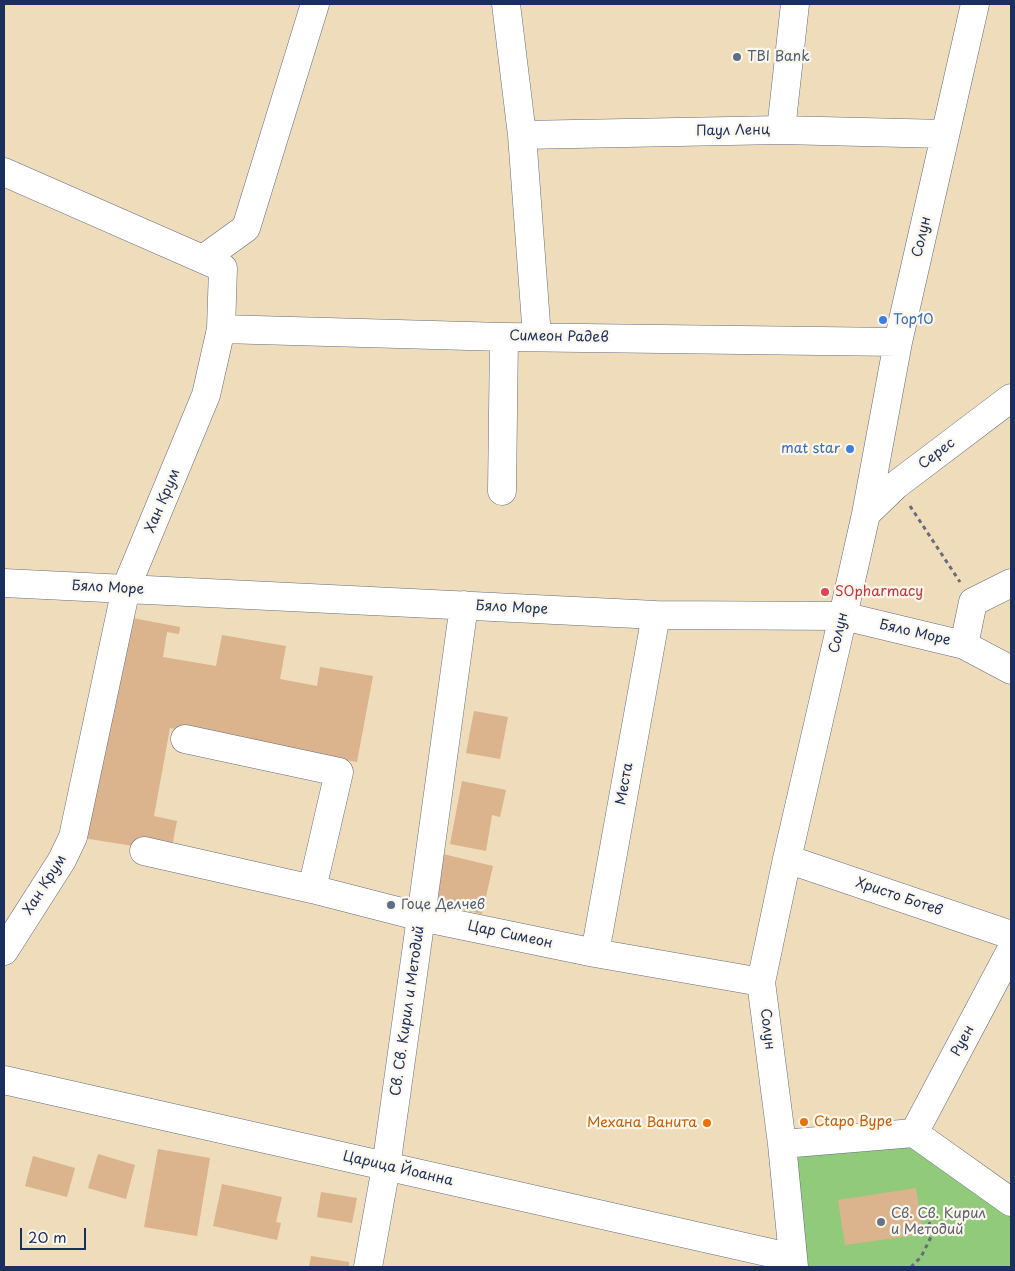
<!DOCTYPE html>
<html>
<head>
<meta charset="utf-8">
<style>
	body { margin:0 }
	#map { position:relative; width:1015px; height:1271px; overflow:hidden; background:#efdcba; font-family:"Playpen Sans",sans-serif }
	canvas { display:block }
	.frame { position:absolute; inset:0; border:5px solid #1b2f5e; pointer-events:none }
	.scale { position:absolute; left:20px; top:1228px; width:66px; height:22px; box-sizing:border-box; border:2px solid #1b2f5e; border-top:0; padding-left:6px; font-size:15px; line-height:18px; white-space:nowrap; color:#1b2f5e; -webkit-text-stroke:4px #fbf7ec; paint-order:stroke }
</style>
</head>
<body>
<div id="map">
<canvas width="1015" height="1271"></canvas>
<div class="frame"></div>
<div class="scale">20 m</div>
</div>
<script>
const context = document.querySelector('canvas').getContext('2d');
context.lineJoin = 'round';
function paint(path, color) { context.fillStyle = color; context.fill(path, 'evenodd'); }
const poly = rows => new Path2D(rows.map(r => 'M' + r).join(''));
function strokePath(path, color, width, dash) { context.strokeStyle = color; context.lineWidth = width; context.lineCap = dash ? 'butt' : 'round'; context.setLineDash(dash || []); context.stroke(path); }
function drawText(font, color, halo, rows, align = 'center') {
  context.font = font + ' "Playpen Sans",sans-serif'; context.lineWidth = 4.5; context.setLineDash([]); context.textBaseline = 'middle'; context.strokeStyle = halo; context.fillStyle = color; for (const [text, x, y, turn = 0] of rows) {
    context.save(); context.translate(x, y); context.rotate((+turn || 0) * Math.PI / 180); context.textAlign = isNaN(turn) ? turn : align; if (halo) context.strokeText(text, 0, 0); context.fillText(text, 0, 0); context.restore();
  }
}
paint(poly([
	[910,1141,1011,1217,1011,1267,801,1267,791,1154]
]), '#92ca7c');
paint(poly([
	[122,616,180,627,179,634,167,632,163,657,216,666,222,635,286,646,280,679,317,686,320,667,373,676,357,762,170,728,154,816,177,821,171,852,83,838],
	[474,711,508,717,500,759,466,753],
	[462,781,506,790,500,817,492,815,486,851,450,844],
	[443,854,493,866,482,914,431,903],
	[158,1149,210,1158,197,1236,144,1227],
	[98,1154,135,1165,126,1199,88,1188],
	[33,1156,75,1168,67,1197,25,1186],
	[222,1184,282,1197,276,1222,281,1223,277,1240,213,1226],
	[916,1188,923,1234,845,1245,838,1200],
	[321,1192,357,1198,352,1223,317,1217],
	[311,1256,349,1262,349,1267,309,1267]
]), '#dbb38d');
const minor = poly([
	[506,4,522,135,537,337],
	[781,130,795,4],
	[522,135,781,130,945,134],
	[4,172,223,268,221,329,206,395,126,588,73,837,62,860,4,951],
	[203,259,246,228,315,4],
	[221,329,504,337,898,342],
	[502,491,504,337],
	[866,514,896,485,1011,398],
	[4,583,656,615,843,616,964,645,1011,670],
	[964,645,973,602,1011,583],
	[185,739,339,772,312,889],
	[144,851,312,889,421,917,595,953,761,982],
	[787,859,1011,935],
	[595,953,656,615],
	[4,1080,793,1258],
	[914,1133,1011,1202],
	[782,1144,914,1133,1011,950],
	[368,1267,386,1167,421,917,464,605],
	[794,1267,782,1144,761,982,787,859,843,616,866,514,898,342,975,4]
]);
strokePath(minor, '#656c7e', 29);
strokePath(poly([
	[910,506,960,582],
	[911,1267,921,1257,932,1235,927,1212]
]), '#656c7e', 3, [4, 4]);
strokePath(minor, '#fff', 28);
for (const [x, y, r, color] of [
	[737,57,5,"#5c6f8a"],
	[883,320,5,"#3f7fe0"],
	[850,449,5,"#3f7fe0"],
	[825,592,5,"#e0444e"],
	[391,905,5,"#5c6f8a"],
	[804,1122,5,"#e8710a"],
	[707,1123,5,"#e8710a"],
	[881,1222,5,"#6b7280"]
]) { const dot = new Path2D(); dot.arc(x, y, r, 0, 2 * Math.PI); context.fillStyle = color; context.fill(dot); strokePath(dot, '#fbf7ec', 2); }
drawText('14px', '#4e5e75', '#fbf7ec', [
	["TBI Bank",747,57],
	["Гоце Делчев",401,905]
], 'left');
drawText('14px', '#1b2f5e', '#fbf7ec', [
	["Паул Ленц",733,131,-1],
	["Солун",922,237,-77],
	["Симеон Радев",559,337,1],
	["Серес",937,454,-37],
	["Хан Крум",163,501,-67],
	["Бяло Море",108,588,3],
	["Бяло Море",512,608,3],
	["Солун",839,633,-77],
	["Бяло Море",915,633,13],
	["Места",625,784,-80],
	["Хан Крум",45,885,-58],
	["Христо Ботев",899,897,19],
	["Цар Симеон",510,935,12],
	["Св. Св. Кирил и Методий",408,1011,-82],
	["Солун",767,1029,83],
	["Руен",963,1041,-62],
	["Царица Йоанна",398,1169,13]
]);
drawText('14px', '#366cbe', '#fbf7ec', [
	["Top10",893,320],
	["mat star",840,449,"right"]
], 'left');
drawText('14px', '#be3a42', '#fbf7ec', [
	["SOpharmacy",835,592]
], 'left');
drawText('14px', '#c56008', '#fbf7ec', [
	["Ctapo Bype",814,1122],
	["Механа Ванита",697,1123,"right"]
], 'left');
drawText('14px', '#5b616d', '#fbf7ec', [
	["Св. Св. Кирил",891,1214],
	["и Методий",891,1230]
], 'left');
</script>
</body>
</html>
